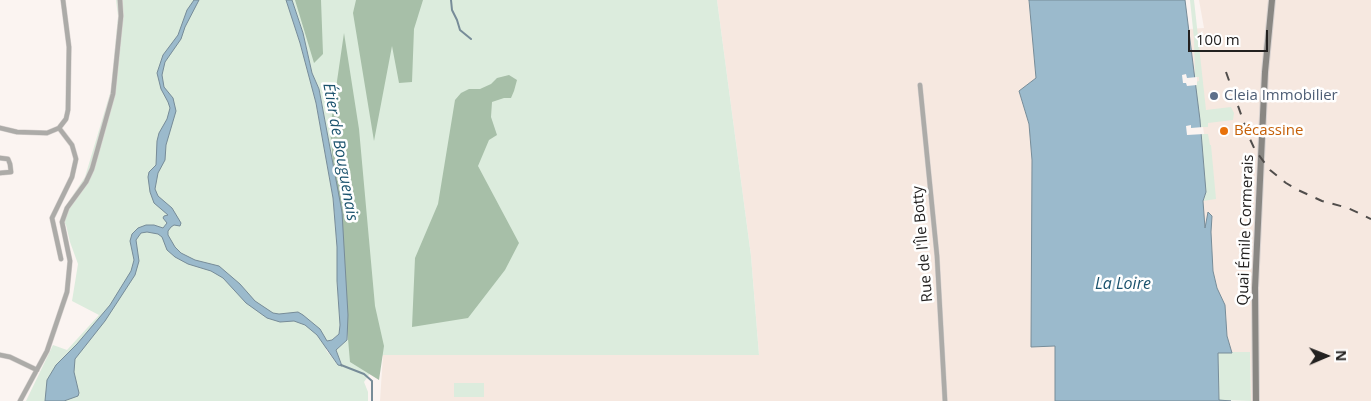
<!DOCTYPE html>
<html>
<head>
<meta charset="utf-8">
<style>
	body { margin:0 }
	#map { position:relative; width:1371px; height:401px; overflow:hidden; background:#fbf4f1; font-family:"Open Sans",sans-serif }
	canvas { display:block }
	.north { position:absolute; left:1301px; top:331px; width:50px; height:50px; -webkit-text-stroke:4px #fff; paint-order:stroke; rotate:89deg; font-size:14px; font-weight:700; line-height:20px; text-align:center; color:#232120 }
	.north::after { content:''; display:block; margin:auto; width:18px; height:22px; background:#232120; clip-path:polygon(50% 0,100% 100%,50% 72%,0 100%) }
	.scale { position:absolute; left:1188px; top:30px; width:80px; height:22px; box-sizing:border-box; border:2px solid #232120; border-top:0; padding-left:6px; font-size:15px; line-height:18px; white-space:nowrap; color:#232120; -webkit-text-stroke:4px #fff; paint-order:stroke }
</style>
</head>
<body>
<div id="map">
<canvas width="1371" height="401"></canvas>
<div class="north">N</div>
<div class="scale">100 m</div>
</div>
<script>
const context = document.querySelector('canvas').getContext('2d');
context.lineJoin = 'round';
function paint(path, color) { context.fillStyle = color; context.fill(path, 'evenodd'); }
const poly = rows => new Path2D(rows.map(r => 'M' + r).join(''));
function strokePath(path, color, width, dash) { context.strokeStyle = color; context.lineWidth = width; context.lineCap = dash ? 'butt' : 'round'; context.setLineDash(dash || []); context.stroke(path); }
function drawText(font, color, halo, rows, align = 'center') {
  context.font = font + ' "Open Sans",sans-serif'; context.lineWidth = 5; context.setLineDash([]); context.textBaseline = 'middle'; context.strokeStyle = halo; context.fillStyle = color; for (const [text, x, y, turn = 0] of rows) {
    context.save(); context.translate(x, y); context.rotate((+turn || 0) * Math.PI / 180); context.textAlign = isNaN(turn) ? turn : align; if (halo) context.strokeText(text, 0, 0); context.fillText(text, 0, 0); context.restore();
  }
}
paint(poly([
	[717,0,1029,0,1036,78,1019,92,1029,124,1032,160,1031,347,1055,346,1055,401,380,401,383,355,759,355,751,256],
	[1199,0,1371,0,1371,401,1251,401,1250,352,1231,352,1227,336,1225,305,1217,288,1213,271,1211,232,1212,216,1206,218,1205,232,1203,201,1206,192,1200,120,1188,29,1204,28]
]), '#f6e8e0');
paint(poly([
	[116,0,286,0,300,43,316,103,333,198,337,247,337,281,340,325,339,334,326,345,326,350,338,365,342,365,336,350,347,340,342,212,319,89,312,73,303,33,292,0,717,0,751,256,759,355,383,355,364,382,368,392,368,401,26,401,53,345,67,350,99,315,72,301,78,264,70,242,66,225,61,219,65,207,85,177,111,90,118,16],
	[1190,0,1194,0,1206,110,1231,107,1234,113,1233,120,1208,123,1208,127,1201,127,1195,86,1196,82,1199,81,1199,77,1195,77,1194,39],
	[1201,134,1208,134,1210,145,1211,145,1216,199,1203,201,1206,192],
	[1231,352,1250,352,1251,401,1219,400,1218,353,1231,353],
	[454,383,484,383,484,397,454,397]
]), '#dcecdd');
paint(poly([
	[295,0,321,0,323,54,314,63],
	[356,0,423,0,414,29,412,82,399,83,392,46,374,141,353,13],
	[344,33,359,129,375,306,384,346,379,380,350,362,330,129],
	[509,75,517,80,514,91,511,98,504,98,492,102,491,117,497,135,489,140,478,166,519,243,505,270,468,318,412,327,415,258,438,204,455,100,461,93,469,89,480,89,491,84,497,78]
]), '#a7bfa8');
const water = poly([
	[194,0,199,0,185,27,181,39,165,62,162,75,164,87,173,98,176,111,166,145,165,160,158,173,155,189,158,196,172,208,181,223,180,226,174,225,171,227,168,231,168,235,175,247,181,253,195,260,219,266,240,284,255,301,273,313,279,314,298,312,303,315,320,329,327,341,332,340,339,334,340,325,337,281,337,247,333,198,316,103,300,43,286,0,292,0,303,33,312,73,319,89,342,212,348,315,347,340,336,350,342,366,338,365,317,335,305,325,294,321,280,322,267,318,246,303,223,278,211,271,188,264,175,257,167,250,162,237,158,234,147,232,141,233,136,240,139,261,135,275,105,321,75,359,74,372,79,393,78,396,64,401,45,401,47,380,56,365,77,344,110,305,131,271,134,260,130,241,132,234,138,228,146,225,154,225,163,228,167,223,163,218,164,216,168,215,154,203,150,192,148,177,149,172,156,165,157,141,159,133,167,119,170,108,168,102,161,89,157,73,163,55,178,35,187,10,194,0],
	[1029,0,1185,0,1200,120,1206,192,1203,201,1205,228,1208,212,1212,216,1211,232,1213,271,1217,288,1225,305,1227,336,1232,353,1218,353,1219,400,1231,401,1055,401,1055,346,1031,347,1032,160,1029,124,1019,91,1036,78,1029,0]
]);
paint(water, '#9bbacc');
strokePath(water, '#778c98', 1);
paint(poly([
	[1186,74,1187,78,1197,77,1197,85,1187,86,1186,83,1183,83,1182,75],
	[1191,125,1191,128,1203,127,1204,134,1187,135,1186,126]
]), '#fbf4f1');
strokePath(poly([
	[451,0,452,10,457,20,460,30,471,39],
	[341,365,364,374,372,381,372,401]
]), '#778c98', 2);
const street = poly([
	[920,85,937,256,945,401],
	[0,128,17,132,47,133,59,128,66,119,68,110,69,47,63,0],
	[59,128,72,145,76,159,72,177,52,218,61,259],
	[0,158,8,159,10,164,11,172,0,173],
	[0,355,10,357,37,370],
	[20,401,47,351,67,292,70,261,62,222,67,208,86,182,92,169,113,94,121,16,120,0]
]);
const secondary = poly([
	[1256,401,1255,288,1265,72,1272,0]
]);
strokePath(street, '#d8d2d0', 5.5);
strokePath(secondary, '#d8d2d0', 8);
strokePath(street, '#acaba8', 4.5);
strokePath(secondary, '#898783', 6);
strokePath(poly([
	[1226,72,1249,137,1255,150,1270,170,1286,183,1298,190,1322,201,1348,208,1371,219]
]), '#504d4b', 2, [9, 9]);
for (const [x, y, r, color] of [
	[1214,96,5,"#5c6f8a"],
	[1224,131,5,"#e8710a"]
]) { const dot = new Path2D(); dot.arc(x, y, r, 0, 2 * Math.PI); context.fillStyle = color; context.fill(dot); strokePath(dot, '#fff', 2); }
drawText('15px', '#4e5e75', '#fff', [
	["Cleia Immobilier",1224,96]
], 'left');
drawText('15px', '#c56008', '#fff', [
	["Bécassine",1234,131]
], 'left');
drawText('15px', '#232120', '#fff', [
	["Quai Émile Cormerais",1246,230,-88],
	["Rue de l'Île Botty",923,244,-95]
]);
drawText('italic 16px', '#1a526d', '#fff', [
	["Étier de Bouguenais",340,152,80],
	["La Loire",1123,284]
]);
</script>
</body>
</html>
